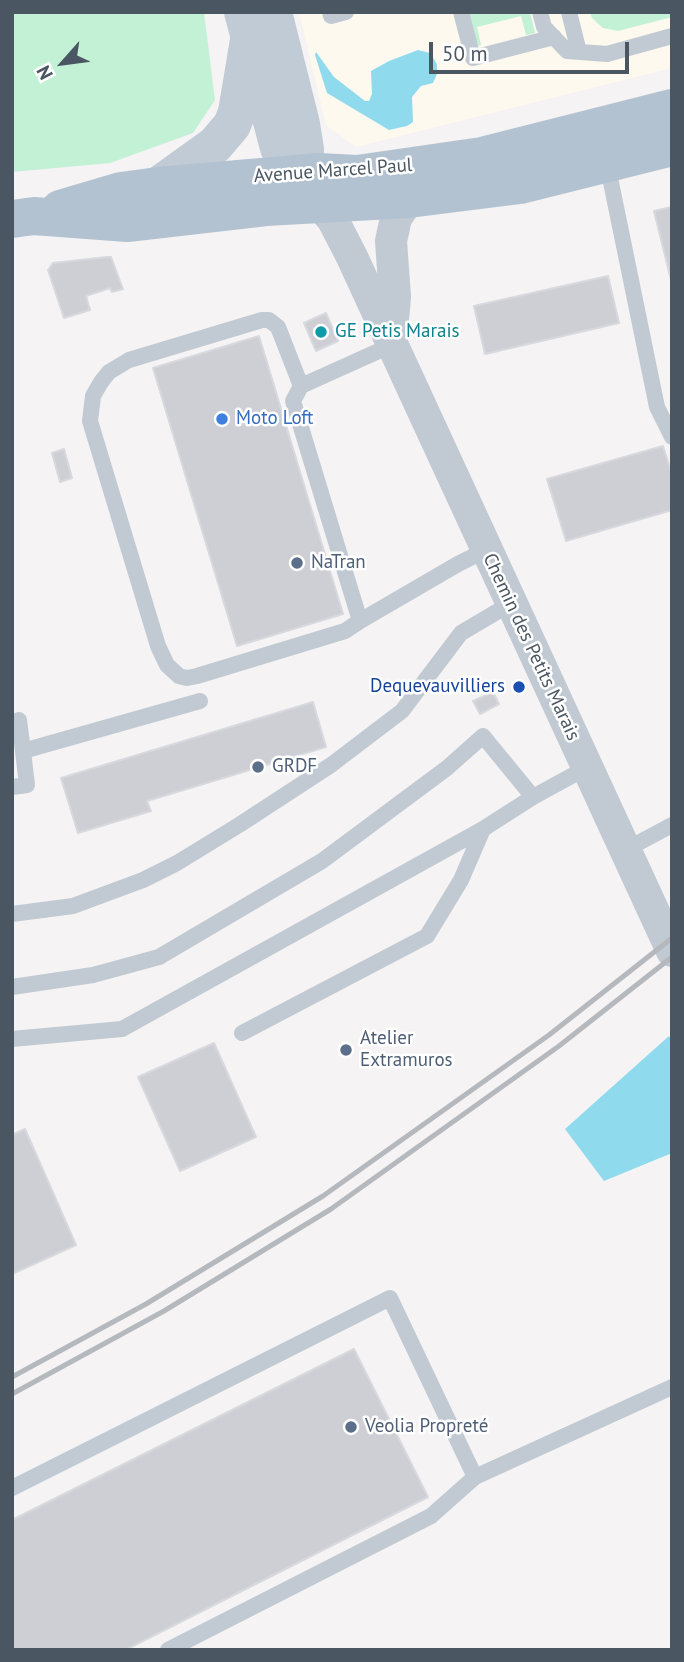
<!DOCTYPE html>
<html>
<head>
<meta charset="utf-8">
<style>
	body { margin:0 }
	#map { position:relative; width:684px; height:1662px; overflow:hidden; background:#f5f3f3; font-family:"PT Sans",sans-serif }
	canvas { display:block }
	.frame { position:absolute; inset:0; border:14px solid #4a5661; pointer-events:none }
	.north { position:absolute; left:28px; top:28px; width:70px; height:70px; -webkit-text-stroke:5px #fff; paint-order:stroke; rotate:242deg; font-size:19px; font-weight:700; line-height:28px; text-align:center; color:#4a5661 }
	.north::after { content:''; display:block; margin:auto; width:24px; height:32px; background:#4a5661; clip-path:polygon(50% 0,100% 100%,50% 72%,0 100%) }
	.scale { position:absolute; left:429px; top:42px; width:200px; height:32px; box-sizing:border-box; border:4px solid #4a5661; border-top:0; padding-left:9px; font-size:21px; line-height:24px; white-space:nowrap; color:#4a5661; -webkit-text-stroke:5px #fff; paint-order:stroke }
</style>
</head>
<body>
<div id="map">
<canvas width="684" height="1662"></canvas>
<div class="frame"></div>
<div class="north">N</div>
<div class="scale">50 m</div>
</div>
<script>
const context = document.querySelector('canvas').getContext('2d');
context.lineJoin = 'round';
function paint(path, color) { context.fillStyle = color; context.fill(path, 'evenodd'); }
const poly = rows => new Path2D(rows.map(r => 'M' + r).join(''));
function strokePath(path, color, width, dash) { context.strokeStyle = color; context.lineWidth = width; context.lineCap = dash ? 'butt' : 'round'; context.setLineDash(dash || []); context.stroke(path); }
function drawText(font, color, halo, rows, align = 'center') {
  context.font = font + ' "PT Sans",sans-serif'; context.lineWidth = 5; context.setLineDash([]); context.textBaseline = 'middle'; context.strokeStyle = halo; context.fillStyle = color; for (const [text, x, y, turn = 0] of rows) {
    context.save(); context.translate(x, y); context.rotate((+turn || 0) * Math.PI / 180); context.textAlign = isNaN(turn) ? turn : align; if (halo) context.strokeText(text, 0, 0); context.fillText(text, 0, 0); context.restore();
  }
}
paint(poly([
	[299,12,672,12,672,68,356,147,326,125]
]), '#fdf9ef');
paint(poly([
	[12,12,204,12,215,100,193,133,110,163,12,172],
	[469,12,530,12,535,33,526,35,521,16,477,27,481,45,477,46],
	[590,12,672,12,672,17,618,31,603,28,592,18]
]), '#c3f1d5');
paint(poly([
	[418,50,430,53,437,64,437,74,433,83,421,86,412,97,413,122,407,126,389,130,327,93,315,55,316,52,334,77,365,101,369,101,372,94,371,71,389,61],
	[669,1036,672,1041,672,1153,604,1181,565,1129]
]), '#90daee');
const building = poly([
	[672,207,672,279,671,280,654,211,672,207],
	[107,257,111,257,123,289,112,292,110,288,86,296,90,310,64,318,48,270,53,263,107,257],
	[608,276,619,323,485,354,474,306,608,276],
	[326,313,338,341,316,351,304,323,326,313],
	[259,336,343,614,237,646,153,368,259,336],
	[663,446,672,475,672,510,566,541,547,479,663,446],
	[64,449,72,478,60,482,52,453,64,449],
	[493,692,499,704,480,714,473,701,493,692],
	[313,702,326,747,147,801,151,811,78,833,61,778,313,702],
	[214,1043,256,1137,180,1171,138,1077,214,1043],
	[25,1129,76,1245,12,1274,12,1135,25,1129],
	[354,1349,428,1497,125,1650,12,1650,12,1520,354,1349]
]);
paint(building, '#cdcfd5');
strokePath(building, '#d7d9de', 2);
strokePath(poly([
	[330,12,331,16,346,12],
	[461,12,473,58,554,37],
	[540,12,544,27,567,51,607,54,672,36],
	[569,12,579,52],
	[607,163,657,407,672,437],
	[301,386,278,327,269,320,262,320,129,360,109,372,101,382,93,396,90,421,158,646,167,665,179,676,187,678,197,676,345,631,360,621,293,401,301,386,392,345],
	[360,621,458,564,486,550],
	[19,720,23,751],
	[12,787,27,785,23,751,200,701],
	[625,850,672,825],
	[12,914,73,906,143,880,177,863,239,825,331,765,402,711,461,633,510,604],
	[12,987,93,975,159,957,322,861,447,768,483,736,533,797],
	[242,1033,427,936,461,880,483,829,533,797,586,768],
	[12,1039,122,1029,483,829],
	[12,1488,390,1298,475,1477],
	[168,1650,431,1516,475,1477,672,1387]
]), '#c1cad2', 16);
strokePath(poly([
	[319,203,333,220,352,257,672,951],
	[391,342,395,297,391,241,396,218,409,199]
]), '#c1cad2', 32);
strokePath(poly([
	[243,12,279,148,287,160,305,173],
	[273,12,301,124,305,149,305,173],
	[158,186,215,145,232,125,237,112,249,40]
]), '#c1cbd6', 38);
strokePath(poly([
	[60,209,121,191,158,186,319,172,357,174,482,156,672,108],
	[12,219,34,216,127,223,266,207,409,199,520,185,672,147]
]), '#b3c2d1', 38);
strokePath(poly([
	[12,1377,146,1304,323,1196,549,1035,672,938],
	[12,1394,164,1311,331,1209,559,1046,672,957]
]), '#b5b8bd', 5);
for (const [x, y, r, color] of [
	[321,332,7,"#0f9aa8"],
	[222,419,7,"#3f7fe0"],
	[297,563,7,"#5c6f8a"],
	[519,687,7,"#1a4fb4"],
	[258,767,7,"#5c6f8a"],
	[346,1050,7,"#5c6f8a"],
	[351,1427,7,"#5c6f8a"]
]) { const dot = new Path2D(); dot.arc(x, y, r, 0, 2 * Math.PI); context.fillStyle = color; context.fill(dot); strokePath(dot, '#fff', 2.5); }
drawText('19px', '#4a5661', '#fff', [
	["Avenue Marcel Paul",333,171,-4],
	["Chemin des Petits Marais",531,647,65]
]);
drawText('19px', '#0d838f', '#fff', [
	["GE Petis Marais",335,332]
], 'left');
drawText('19px', '#366cbe', '#fff', [
	["Moto Loft",236,419]
], 'left');
drawText('19px', '#4e5e75', '#fff', [
	["NaTran",311,563],
	["GRDF",272,767],
	["Atelier",360,1039],
	["Extramuros",360,1061],
	["Veolia Propreté",365,1427]
], 'left');
drawText('19px', '#164399', '#fff', [
	["Dequevauvilliers",505,687]
], 'right');
</script>
</body>
</html>
